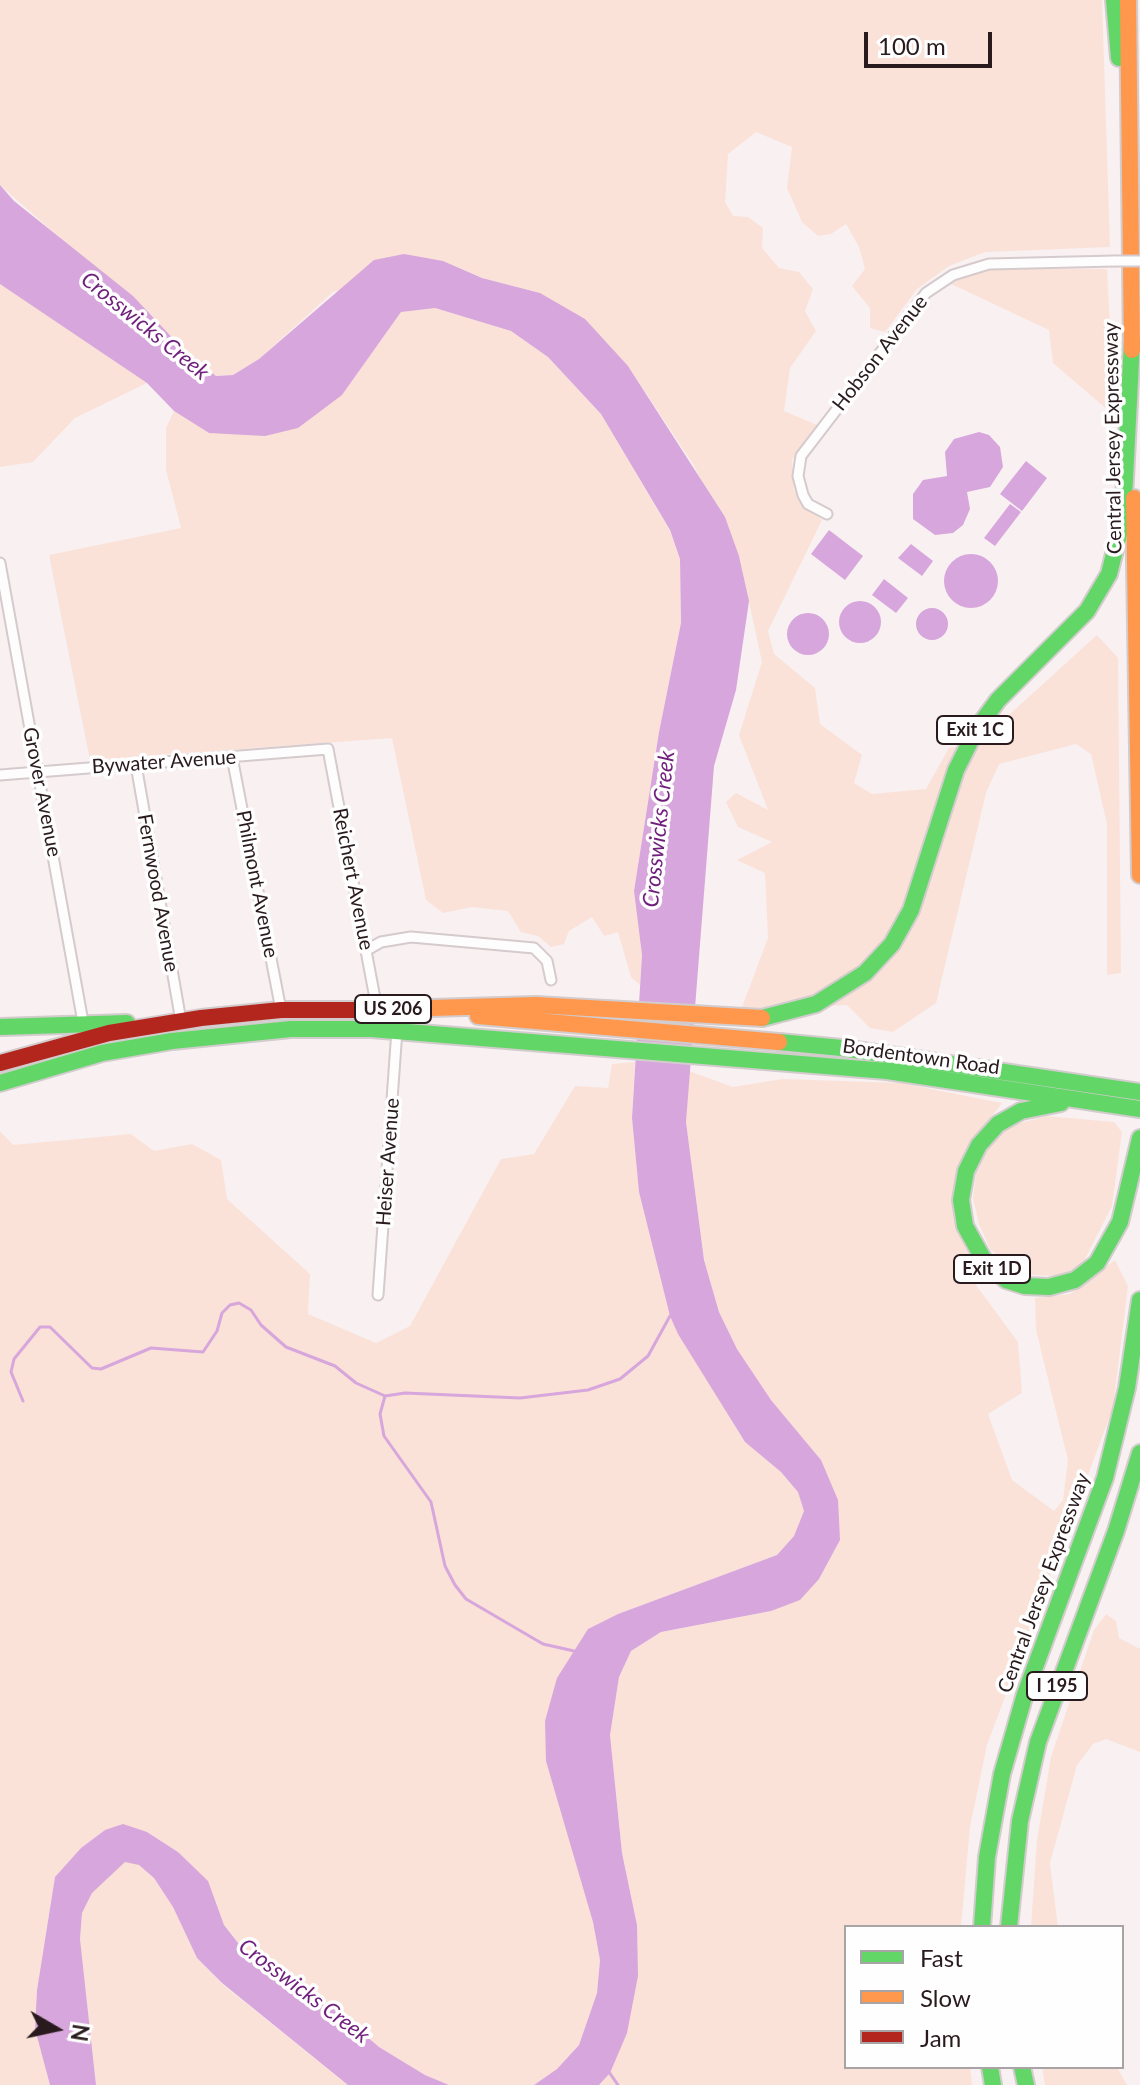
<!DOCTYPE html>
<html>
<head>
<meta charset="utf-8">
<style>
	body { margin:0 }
	#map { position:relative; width:1140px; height:2085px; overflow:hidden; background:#f9f0f2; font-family:Lato,sans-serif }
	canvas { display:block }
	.legend { position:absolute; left:844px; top:1925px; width:280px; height:144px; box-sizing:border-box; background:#fefefe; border:2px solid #a8a3a4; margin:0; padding:10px 14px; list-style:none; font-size:24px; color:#281a1d }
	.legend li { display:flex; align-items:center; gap:16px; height:40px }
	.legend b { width:40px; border:2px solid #a8a3a4 }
	.north { position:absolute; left:16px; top:1989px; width:80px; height:80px; -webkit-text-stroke:6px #fefefe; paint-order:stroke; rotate:99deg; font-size:22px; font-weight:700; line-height:32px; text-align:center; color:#281a1d }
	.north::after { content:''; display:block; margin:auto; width:28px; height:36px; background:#281a1d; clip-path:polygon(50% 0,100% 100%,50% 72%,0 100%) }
	.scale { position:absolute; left:864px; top:32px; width:128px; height:36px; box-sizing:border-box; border:4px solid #281a1d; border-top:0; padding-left:10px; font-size:24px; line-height:28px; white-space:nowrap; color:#281a1d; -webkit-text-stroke:6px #fefefe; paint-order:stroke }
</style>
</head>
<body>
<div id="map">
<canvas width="1140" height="2085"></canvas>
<ul class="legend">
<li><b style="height:10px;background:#63d668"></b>Fast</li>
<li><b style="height:10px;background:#ff974d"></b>Slow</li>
<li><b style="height:10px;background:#b3261e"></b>Jam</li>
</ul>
<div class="north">N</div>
<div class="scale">100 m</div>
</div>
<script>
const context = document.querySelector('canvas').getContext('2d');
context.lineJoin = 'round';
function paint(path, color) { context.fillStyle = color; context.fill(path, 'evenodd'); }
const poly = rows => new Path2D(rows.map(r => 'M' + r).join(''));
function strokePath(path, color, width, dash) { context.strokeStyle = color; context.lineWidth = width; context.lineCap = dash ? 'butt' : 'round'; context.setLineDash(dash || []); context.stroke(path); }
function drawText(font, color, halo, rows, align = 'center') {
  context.font = font + ' Lato,sans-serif'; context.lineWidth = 7; context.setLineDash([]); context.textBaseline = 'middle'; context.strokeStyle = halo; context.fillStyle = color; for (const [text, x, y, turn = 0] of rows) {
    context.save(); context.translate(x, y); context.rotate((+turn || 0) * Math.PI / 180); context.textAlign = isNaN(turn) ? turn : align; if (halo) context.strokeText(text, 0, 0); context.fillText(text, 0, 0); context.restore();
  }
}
paint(poly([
	[0,0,1102,0,1110,247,985,252,949,266,917,289,885,332,870,328,870,308,852,286,865,269,859,247,846,224,831,234,818,236,802,222,787,188,792,147,756,132,728,154,725,202,733,216,748,217,763,228,762,248,779,268,799,272,813,289,805,311,816,331,790,368,784,411,817,425,792,460,794,490,806,508,822,520,768,631,774,654,815,688,820,724,862,755,854,783,872,794,926,789,949,748,978,743,1097,635,1118,658,1121,973,1107,975,1107,824,1091,754,1076,744,999,764,986,793,936,1003,893,1032,870,1028,847,1005,741,1010,768,938,765,873,737,860,772,842,738,827,726,802,736,793,768,810,739,735,762,662,739,556,693,464,628,366,540,293,482,278,443,261,333,292,259,359,233,375,216,376,0,185],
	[983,268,1107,269,1115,416,1053,363,1049,330,949,283],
	[0,283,147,383,75,418,33,462,0,467],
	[413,308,435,308,511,331,548,357,601,414,670,531,680,559,681,623,659,732,634,891,642,955,640,985,631,977,618,932,604,936,592,917,569,931,564,944,551,947,538,936,521,932,508,911,472,907,443,913,426,900,392,738,90,760,49,555,181,528,166,470,166,428,174,411,209,433,342,395,401,312],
	[635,1062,632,1118,639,1192,670,1316,744,1441,781,1472,799,1492,804,1511,794,1536,777,1555,618,1614,588,1629,593,1922,600,1960,597,1993,579,2045,557,2069,534,2085,449,2085,425,2075,379,2047,330,2005,242,1948,224,1925,207,1881,178,1852,147,1832,105,1830,81,1848,55,1877,37,1990,35,2029,50,2085,0,2085,0,1131,13,1145,131,1134,154,1151,192,1144,221,1160,227,1199,310,1274,308,1314,376,1343,410,1326,501,1159,534,1154,575,1086,608,1088,612,1064],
	[689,1071,733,1087,782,1079,901,1083,1002,1103,965,1151,953,1193,958,1229,977,1262,1000,1286,959,1262,1018,1342,1022,1393,988,1414,1012,1480,1054,1511,1063,1500,1068,1460,1036,1330,1035,1298,1070,1294,1115,1260,1128,1286,1113,1408,987,1745,970,1827,961,1927,846,1927,846,2067,970,2067,972,2085,599,2085,610,2073,637,1925,622,1853,610,1735,619,1677,631,1651,661,1632,771,1611,819,1579,840,1540,821,1460,771,1400,737,1349,719,1312,704,1260,686,1122],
	[1046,1116,1114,1122,1122,1132,1112,1206,1082,1265,1059,1276,1032,1275,1010,1266,990,1249,979,1224,973,1198,976,1173,988,1148,1010,1126],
	[1106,1614,1116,1621,1119,1638,1140,1649,1140,1752,1106,1739,1093,1744,1077,1765,1050,1863,1058,1927,1031,1927,1037,1840,1051,1757,1094,1630],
	[125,1861,139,1865,154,1878,173,1907,197,1958,222,1984,348,2085,96,2085,80,1939,82,1913,92,1893],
	[1042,2067,1117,2067,1127,2085,1045,2085]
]), '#fae2d8');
paint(poly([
	[0,185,14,201,133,296,181,347,216,376,233,375,259,359,374,260,404,254,443,261,482,278,540,293,585,319,628,366,725,517,739,556,749,601,736,690,714,766,686,1122,704,1260,719,1312,737,1349,771,1400,821,1460,838,1500,840,1540,819,1579,800,1600,771,1611,661,1632,631,1651,619,1677,610,1735,622,1853,637,1925,638,1976,627,2033,610,2073,599,2085,534,2085,557,2069,579,2045,597,1993,600,1960,593,1922,546,1761,545,1721,557,1678,588,1629,618,1614,777,1555,794,1536,804,1511,798,1492,781,1472,745,1442,678,1334,670,1316,639,1192,632,1118,642,955,634,891,659,732,681,623,680,559,670,530,601,414,548,357,511,331,435,308,401,312,342,395,298,428,265,436,209,433,174,411,147,383,0,284],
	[979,432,989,435,1000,447,1003,467,990,487,967,492,970,509,963,525,953,533,935,535,913,519,913,494,923,480,947,476,945,452,954,439],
	[1026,461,1047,478,1022,511,1000,494],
	[1010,504,1021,512,995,546,984,538],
	[829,530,863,556,845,580,811,554],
	[911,544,933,561,922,576,898,558],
	'944 581a27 27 0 1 1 54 0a27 27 0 1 1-54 0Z',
	[884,579,908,598,896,613,872,595],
	'839 622a21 21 0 1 1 42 0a21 21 0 1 1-42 0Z',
	'916 624a16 16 0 1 1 32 0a16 16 0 1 1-32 0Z',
	'787 634a21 21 0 1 1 42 0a21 21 0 1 1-42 0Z',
	[123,1824,147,1832,178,1852,208,1881,224,1925,242,1948,330,2005,379,2047,425,2075,449,2085,348,2085,222,1983,197,1958,173,1907,154,1878,139,1865,125,1862,92,1893,82,1913,80,1939,96,2085,50,2085,35,2029,37,1990,55,1877,81,1848,105,1830]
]), '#d7a6dc');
strokePath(poly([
	[385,1396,380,1414,384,1436,431,1502,445,1566,455,1585,466,1599,543,1644,574,1651],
	[385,1396,405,1393,520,1398,588,1390,620,1379,648,1356,670,1316],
	[23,1401,11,1372,14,1359,40,1327,50,1327,92,1368,101,1369,151,1348,203,1352,217,1331,222,1313,230,1305,239,1303,251,1310,261,1325,286,1347,335,1366,356,1383,385,1396],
	[609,2072,618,2085]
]), '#d7a6dc', 3);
const street = poly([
	[827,514,808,504,803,495,798,476,801,456,926,293,953,275,989,264,1115,261],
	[0,563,83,1022],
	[232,757,281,1010],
	[136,765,181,1021],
	[0,775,328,749,377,1009],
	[367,950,381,942,411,937,534,948,547,961,551,980],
	[378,1295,397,1030]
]);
const fast = poly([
	[1114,0,1119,58],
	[762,1018,816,1004,865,973,892,944,911,910,956,770,976,730,998,700,1087,611,1109,574,1123,518,1132,341],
	[0,1027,127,1023],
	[779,1042,842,1048,1140,1092],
	[0,1083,102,1053,172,1041,291,1029,371,1029,887,1071,1140,1109],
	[1061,1103,1021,1111,998,1124,979,1145,966,1171,961,1200,965,1226,985,1262,1006,1280,1025,1286,1049,1287,1075,1280,1097,1263,1120,1222,1140,1138],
	[982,1927,987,1857,1002,1774,1025,1694,1105,1478,1127,1388,1140,1300],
	[1009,1927,1020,1821,1038,1742,1116,1531,1140,1453],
	[990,2067,993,2085],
	[1022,2067,1026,2085]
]);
const slow = poly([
	[1128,0,1132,350],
	[1134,498,1140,875],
	[395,1009,536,1005,762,1018],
	[478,1016,779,1042]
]);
const jam = poly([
	[0,1063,109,1033,201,1018,281,1010,403,1010]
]);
strokePath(street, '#d5cacc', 13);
strokePath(fast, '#d2cccd', 20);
strokePath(slow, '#d2cccd', 20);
strokePath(jam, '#d2cccd', 20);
strokePath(street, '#fefdfd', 9);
strokePath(fast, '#63d668', 16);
strokePath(slow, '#ff974d', 16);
strokePath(jam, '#b3261e', 16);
const streetBridge = poly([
	[1115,261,1140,261]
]);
strokePath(streetBridge, '#d5cacc', 13, []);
strokePath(streetBridge, '#fefdfd', 9);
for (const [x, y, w] of [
	[975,730,76],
	[393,1009,76],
	[992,1269,76],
	[1057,1686,60]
]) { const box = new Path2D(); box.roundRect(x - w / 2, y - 14, w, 28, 6); context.fillStyle = '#fefefe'; context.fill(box); strokePath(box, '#281a1d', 2); }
drawText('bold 18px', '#281a1d', null, [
	["Exit 1C",975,730],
	["US 206",393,1009],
	["Exit 1D",992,1269],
	["I 195",1057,1686]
]);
drawText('20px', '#281a1d', '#fefefe', [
	["Hobson Avenue",880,353,-52],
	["Central Jersey Expressway",1113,438,-91],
	["Bywater Avenue",164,762,-4],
	["Grover Avenue",42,792,79],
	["Reichert Avenue",353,879,79],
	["Philmont Avenue",257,884,79],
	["Fernwood Avenue",158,893,80],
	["Bordentown Road",921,1057,8],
	["Heiser Avenue",388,1162,-86],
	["Central Jersey Expressway",1044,1583,-70]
]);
drawText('italic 22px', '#6f1f7b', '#fefefe', [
	["Crosswicks Creek",145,326,39],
	["Crosswicks Creek",659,829,-84],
	["Crosswicks Creek",304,1991,37]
]);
</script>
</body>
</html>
